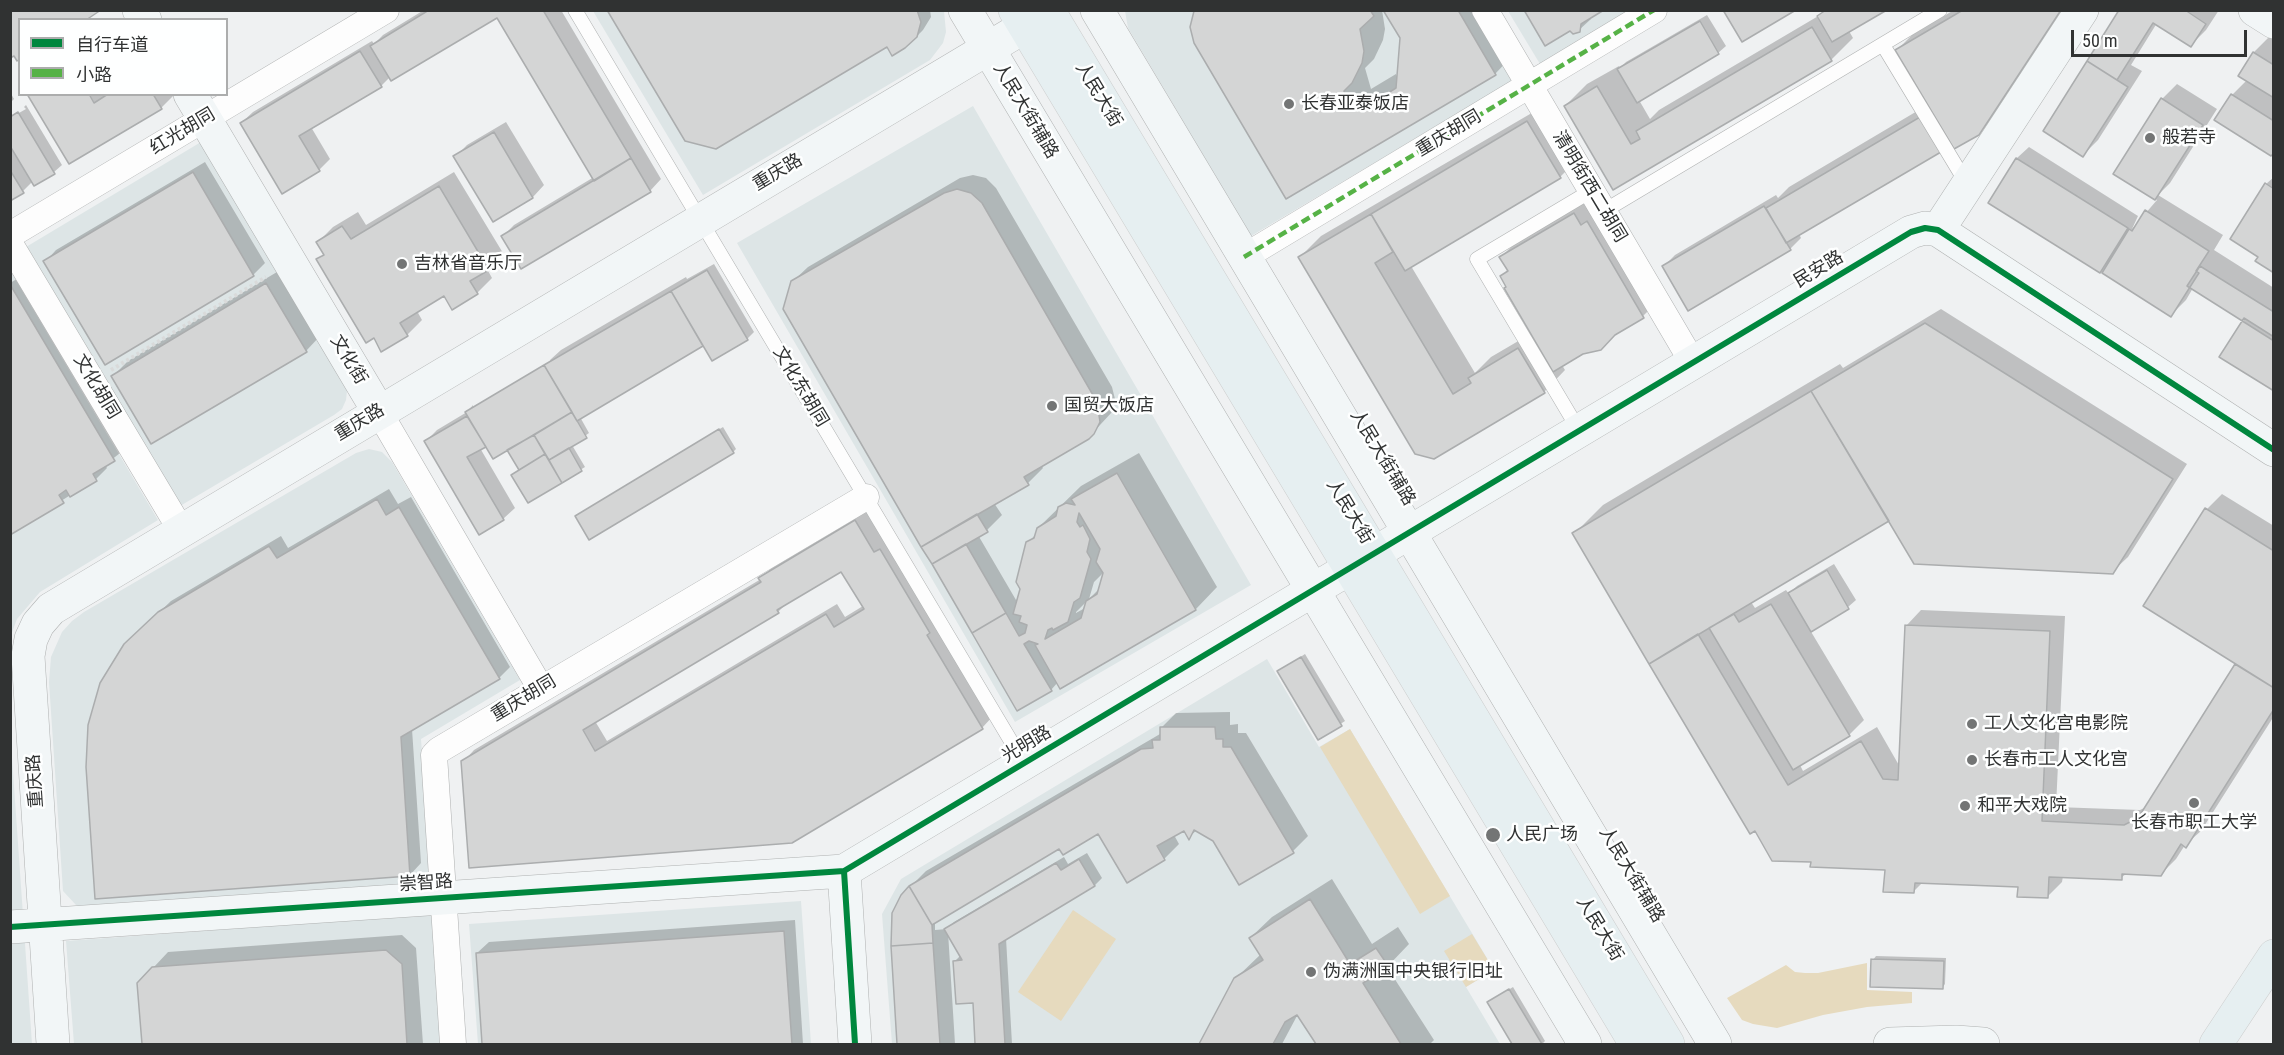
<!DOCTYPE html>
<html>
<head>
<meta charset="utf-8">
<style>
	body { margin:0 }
	#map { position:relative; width:2284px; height:1055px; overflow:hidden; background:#eff1f2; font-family:"Roboto Condensed","Noto Sans SC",sans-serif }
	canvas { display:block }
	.frame { position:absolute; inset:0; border:12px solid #303232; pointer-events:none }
	.legend { position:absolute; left:18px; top:18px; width:210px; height:78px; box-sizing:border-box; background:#feffff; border:2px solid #acadad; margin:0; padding:8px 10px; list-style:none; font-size:18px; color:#303232 }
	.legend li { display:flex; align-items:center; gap:12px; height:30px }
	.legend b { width:30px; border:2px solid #acadad }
	.scale { position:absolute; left:2071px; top:30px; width:176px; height:27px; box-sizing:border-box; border:3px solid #303232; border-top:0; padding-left:8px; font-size:18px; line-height:21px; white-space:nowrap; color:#303232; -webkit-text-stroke:4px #feffff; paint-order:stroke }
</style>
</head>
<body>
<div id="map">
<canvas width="2284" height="1055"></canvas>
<div class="frame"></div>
<ul class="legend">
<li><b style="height:8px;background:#00873e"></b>自行车道</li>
<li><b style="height:8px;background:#56b246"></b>小路</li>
</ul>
<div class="scale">50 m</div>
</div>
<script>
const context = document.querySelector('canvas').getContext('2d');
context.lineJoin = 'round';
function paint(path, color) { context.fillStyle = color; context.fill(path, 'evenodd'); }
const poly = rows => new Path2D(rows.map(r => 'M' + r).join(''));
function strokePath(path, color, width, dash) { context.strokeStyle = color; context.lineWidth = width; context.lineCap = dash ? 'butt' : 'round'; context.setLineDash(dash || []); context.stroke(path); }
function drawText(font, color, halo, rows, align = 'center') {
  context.font = font + ' "Roboto Condensed","Noto Sans SC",sans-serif'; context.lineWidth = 5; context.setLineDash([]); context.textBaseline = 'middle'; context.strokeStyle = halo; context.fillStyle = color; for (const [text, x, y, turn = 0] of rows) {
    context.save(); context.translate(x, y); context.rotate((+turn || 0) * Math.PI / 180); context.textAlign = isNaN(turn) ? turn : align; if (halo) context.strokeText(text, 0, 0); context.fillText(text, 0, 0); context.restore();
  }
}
paint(poly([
	[593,11,944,11,946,32,943,43,930,60,703,195],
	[1125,11,1473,11,1514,80,1251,236,1128,28],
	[1508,11,1630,11,1540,64],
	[973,106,1251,585,1015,722,737,243],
	[201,142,345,383,347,391,346,400,342,409,334,415,180,506,26,247],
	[11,272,158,520,40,592,17,619,11,635],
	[369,449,382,452,392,462,520,680,421,739,431,882,83,908,76,905,63,891,49,682,51,657,62,632,72,621,84,612,356,453],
	[1267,659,1319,747,1350,729,1494,970,1466,987,1500,1044,892,1044,882,914,901,879],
	[11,743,32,1044,11,1044],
	[801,901,811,1044,478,1044,469,924],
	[433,914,442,1044,74,1044,66,941]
]), '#dde5e6');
paint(poly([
	[1350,729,1450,896,1420,914,1320,747],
	[1073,910,1116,939,1061,1021,1018,992],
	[1472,934,1494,970,1466,987,1444,951],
	[1867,963,1867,990,1912,992,1912,1003,1867,1007,1823,1015,1777,1028,1753,1024,1742,1020,1727,998,1786,965,1795,972,1805,973,1818,973]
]), '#e6dabe');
paint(poly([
	[424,10,561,10,661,179,650,191,503,236,514,225,594,177,498,16,390,77,381,86,311,127,330,159,319,170,241,123,253,112,372,41,374,44,383,35],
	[609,10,930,10,931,17,923,30,911,42,887,45],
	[1198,10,1382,10,1385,29,1383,40,1374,59,1365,68,1371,89,1396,74,1398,79,1401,38,1385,10,1492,10,1516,52,1495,74,1287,196,1193,19],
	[1526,10,1591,16,1591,19,1579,30],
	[1954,10,2065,10,1994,118,1978,134,1950,140,1940,151,1799,234,1801,238,1790,249,1664,266,1675,255,1776,195,1778,198,1789,187,1929,104,1897,50,1912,35],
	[2121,10,2219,10,2206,30,2191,45,2157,23,2131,65,2142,71,2098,140,2083,155,2045,131],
	[1707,15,1726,46,1718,53,1639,100,1650,119,1659,110,1820,15,1849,31,1853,38,1831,60,1614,188,1565,106,1587,84,1619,66,1620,68,1626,62],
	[2269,37,2274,40,2274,156,2216,120,2232,95,2247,80,2254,52],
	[2177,84,2217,109,2170,183,2158,195,2223,235,2214,250,2274,288,2274,389,2244,321,2193,288,2186,300,2171,315,2110,261,2099,271,1990,202,2017,158,2029,147,2138,216,2132,229,2157,200,2115,173,2162,99],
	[10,92,14,99,10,103],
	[29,94,175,94,161,108,69,162],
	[26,105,62,165,54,172,34,184,33,181,23,191,10,199,10,118,26,109,24,107],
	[1542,107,1575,162,1560,177,1411,266,1475,373,1491,357,1532,333,1502,276,1508,269,1501,257,1516,242,1590,199,1658,301,1643,316,1562,365,1565,370,1544,392,1434,457,1300,257,1321,236],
	[506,122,544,185,533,197,493,220,455,157,467,145],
	[205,162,265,263,254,274,105,363,45,262,56,250],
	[454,172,503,253,487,269,492,278,477,293,452,308,444,294,417,311,422,320,407,335,374,336,318,260,325,253,318,242,333,227,358,212,366,225],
	[973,175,986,178,996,188,1112,387,1115,399,1112,412,1088,438,1041,465,1043,468,1028,483,994,503,1002,515,987,530,978,535,1016,600,1019,598,1028,543,1036,534,1038,528,1081,486,1139,453,1217,587,1196,609,1061,687,1058,682,1051,690,792,282,808,267,960,178],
	[1104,572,1100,588,1089,599,1094,582],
	[1087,601,1085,608,1076,613,1076,612],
	[2274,177,2274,271,2260,256,2266,184],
	[714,264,754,332,747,339,703,344,580,417,589,433,572,445,585,467,529,501,513,475,520,470,509,451,486,444,480,448,515,508,503,519,426,441,437,430,467,412,473,405,473,408,551,362,550,360,561,350,686,277,687,279],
	[282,269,321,335,306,351,113,376,128,361],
	[22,276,125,449,105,465,107,468,96,479,10,533,10,283],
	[1941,309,2187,464,2128,557,2112,572,1889,519,1751,602,1755,608,1786,590,1789,594,1797,586,1834,564,1856,600,1848,607,1810,630,1864,720,1849,735,1800,765,1803,771,1877,727,1900,767,1906,626,1921,610,2065,616,2056,807,2140,810,2146,807,2237,664,2145,606,2207,509,2222,494,2274,526,2274,716,2201,831,2185,845,2176,859,2161,874,2127,873,2121,878,2063,876,2062,882,2047,897,2019,886,1923,882,1914,891,1886,869,1812,861,1574,534,1603,505,1840,364,1843,368],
	[723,427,736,449,733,452,577,516],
	[389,489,398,504,411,497,510,667,499,678,412,729,421,863,410,875,125,645,171,601,281,536,288,548],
	[867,510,993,716,982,728,463,762,474,750,761,579,772,567],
	[842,570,863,606,845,617,837,604,607,741,595,721,778,612,788,602],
	[1305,654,1345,721,1319,738,1279,671],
	[1230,712,1230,725,1238,724,1238,733,1246,733,1308,836,1293,851,1214,840,1197,830,1189,837,1184,829,1174,835,1179,844,1164,859,1099,832,1060,847,935,922,935,930,947,929,954,922,1064,857,1068,864,1087,853,1102,878,1095,885,1006,938,1012,1044,977,1044,974,1001,955,961,961,955,948,932,955,1044,899,1044,893,946,910,887,926,871,1160,734,1161,728,1176,713],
	[1332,879,1372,944,1398,927,1409,944,1387,967,1434,1040,1430,1044,1318,1044,1298,1014,1282,1044,1201,1044,1235,979,1261,954,1250,938,1272,917],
	[795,920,803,1044,484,1044,477,953,489,942],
	[402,935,416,948,423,1044,143,1044,139,983,168,952],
	[1876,956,1946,958,1945,984,1942,988,1873,960],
	[1513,987,1545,1041,1542,1044,1514,1044,1489,1002]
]), '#0003');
const building = poly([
	[10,10,101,10,86,20,20,20,20,59,17,61,14,56,10,58,10,10],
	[429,10,543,10,631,158,594,181,497,18,391,81,370,46,429,10],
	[607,10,917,10,921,22,917,37,905,48,892,56,887,47,716,149,685,141,607,10],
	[1370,10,1374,16,1360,29,1364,51,1362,63,1352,83,1344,91,1349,109,1374,95,1377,100,1396,88,1400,38,1383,10,1458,10,1496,75,1286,199,1194,43,1190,27,1194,11,1370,10],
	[1524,10,1604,10,1581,24,1580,32,1573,34,1570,31,1545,46,1524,10],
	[1723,10,1796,10,1742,42,1723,10],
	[1826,10,1887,10,1832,42,1817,16,1826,10],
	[1963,10,2061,10,1979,135,1954,149,1895,50,1963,10],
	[2119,10,2185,10,2206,24,2191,47,2153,23,2117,80,2087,61,2119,10],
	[1700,21,1719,54,1637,103,1617,69,1700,21],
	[1812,27,1832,61,1613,190,1564,106,1597,86,1631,144,1640,139,1636,131,1812,27],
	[360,51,382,87,299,136,320,171,282,194,240,123,360,51],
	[2253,52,2274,65,2274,98,2238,76,2253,52],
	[2087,61,2128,87,2083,157,2043,131,2087,61],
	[27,94,89,94,94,103,108,94,153,94,162,109,69,164,27,94],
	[2231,94,2274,121,2274,153,2271,156,2214,120,2231,94],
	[2161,98,2203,125,2155,200,2113,174,2161,98],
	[18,112,55,174,34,186,10,146,10,117,18,112],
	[1920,117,1941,152,1786,243,1766,208,1920,117],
	[1527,121,1561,178,1405,271,1371,214,1527,121],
	[494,132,533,198,493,222,453,156,494,132],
	[631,158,651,192,521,269,501,236,631,158],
	[2016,158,2128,228,2100,273,1988,203,2016,158],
	[10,170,24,193,10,201,10,170],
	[193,172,254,276,105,365,43,261,193,172],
	[2265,183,2274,189,2274,273,2255,261,2258,257,2230,239,2265,183],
	[439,186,489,270,470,281,478,294,452,310,444,296,400,323,408,336,381,352,374,338,366,343,316,259,324,255,316,242,342,226,351,239,439,186],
	[957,189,971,193,982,203,1097,402,1100,422,1094,434,1089,439,1024,477,1029,485,921,547,783,309,791,281,944,193,957,189],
	[1764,206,1791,250,1688,311,1662,266,1764,206],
	[2145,210,2209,251,2196,271,2199,273,2197,276,2171,317,2102,273,2129,229,2132,231,2145,210],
	[1574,213,1581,225,1587,221,1644,318,1615,335,1601,350,1583,354,1553,372,1504,288,1506,287,1500,276,1508,271,1499,257,1574,213],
	[1371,214,1393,252,1375,263,1453,394,1471,383,1468,378,1518,348,1545,393,1434,459,1415,454,1298,257,1371,214],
	[2200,266,2274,312,2274,341,2187,286,2200,266],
	[707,270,748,340,712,361,671,291,707,270],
	[266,283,307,352,151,444,111,376,266,283],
	[11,286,115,461,93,474,97,481,70,497,66,490,59,495,64,503,10,535,11,286],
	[671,291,703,346,577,421,544,365,671,291],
	[2244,318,2274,337,2274,391,2219,357,2244,318],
	[1925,323,2173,479,2113,574,1914,564,1811,391,1925,323],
	[544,365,572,412,493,459,465,412,544,365],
	[1811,391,1889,521,1649,664,1572,533,1811,391],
	[572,412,587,438,549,460,534,435,572,412],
	[467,416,486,447,467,457,504,520,479,535,424,441,467,416],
	[719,429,734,453,589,540,575,516,719,429],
	[534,435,545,454,519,470,507,450,534,435],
	[569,448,582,471,562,483,549,460,569,448],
	[545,454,562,483,528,503,511,475,545,454],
	[1117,473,1196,610,1060,689,1035,645,1038,644,1029,641,1024,644,1052,691,1017,711,972,633,1006,613,1019,636,1025,633,1027,625,1019,622,1021,616,1013,614,1020,589,1016,582,1026,542,1034,538,1037,528,1056,516,1058,507,1066,503,1075,505,1071,499,1117,473],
	[1079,513,1100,549,1096,562,1103,573,1097,594,1086,601,1081,618,1045,639,1048,630,1052,628,1053,630,1068,622,1074,602,1080,598,1091,559,1087,552,1090,539,1083,525,1080,527,1077,522,1079,513],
	[377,499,386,515,399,507,500,679,401,737,410,876,95,899,86,767,88,725,100,683,124,644,158,612,269,546,277,558,377,499],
	[2205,508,2274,551,2274,688,2143,606,2205,508],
	[977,514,988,532,932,564,921,547,977,514],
	[855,520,874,552,880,549,930,633,927,635,983,729,792,843,469,868,461,761,761,582,758,578,855,520],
	[841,572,864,609,834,627,826,614,595,751,583,730,779,613,777,610,841,572],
	[966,544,1006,613,972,633,932,564,966,544],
	[1827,570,1849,609,1811,632,1788,593,1827,570],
	[1771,604,1850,736,1793,770,1709,628,1734,614,1739,622,1771,604],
	[1905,625,2050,631,2042,821,2124,825,2138,818,2235,664,2274,688,2274,709,2186,848,2181,844,2161,876,2122,874,2122,880,2049,877,2048,898,2017,897,2018,887,1915,883,1914,893,1883,892,1885,870,1810,867,1811,862,1772,861,1755,831,1750,834,1649,664,1698,634,1788,785,1861,741,1883,779,1898,780,1905,625],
	[1301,657,1342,726,1318,740,1277,671,1301,657],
	[1160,727,1215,727,1216,739,1223,739,1223,747,1231,747,1294,853,1239,885,1213,841,1194,830,1189,840,1184,831,1157,846,1165,860,1127,883,1098,834,1063,855,1059,849,932,925,909,886,1141,749,1153,748,1152,740,1160,740,1160,727],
	[1079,859,1095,886,999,944,1005,1044,975,1044,973,1003,956,1004,953,961,962,960,944,929,1056,863,1061,870,1079,859],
	[909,886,932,925,933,943,891,946,892,913,901,895,909,886],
	[1310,899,1350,964,1376,948,1389,967,1363,983,1401,1044,1316,1044,1297,1015,1285,1022,1273,1044,1199,1044,1234,978,1263,960,1249,938,1310,899],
	[784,931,792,1044,482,1044,476,953,784,931],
	[933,943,940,1044,897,1044,891,946,933,943],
	[386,950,402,964,407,1044,142,1044,137,983,152,967,386,950],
	[1871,959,1944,961,1943,989,1870,987,1871,959],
	[1509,989,1542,1044,1512,1044,1487,1002,1509,989]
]);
paint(building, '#d4d5d5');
strokePath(building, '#abadae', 1.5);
const lane = poly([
	[575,10,1024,763],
	[1883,45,1967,184],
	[1604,211,1940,10],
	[1580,432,1477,259,1591,191]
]);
const street = poly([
	[1485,10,1693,363],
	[10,235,386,10],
	[10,244,181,530],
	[1244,257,1654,10],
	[379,412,541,689],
	[453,1044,434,755,439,750,866,497]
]);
const secondary = poly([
	[139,10,145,20],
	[965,10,1585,1044],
	[1097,10,1715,1044],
	[2255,10,2274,22],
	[190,94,379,412],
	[1938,230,2082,10],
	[10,927,844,871],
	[53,1044,28,656,31,639,38,624,51,609,1049,12],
	[855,1044,844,871,1911,232,1925,228,1938,230,2274,450],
	[1890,1044,1956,1042,1983,1044]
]);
const primary = poly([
	[1015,10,1636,1044],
	[1048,10,1668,1044],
	[2216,1044,2274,956]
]);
strokePath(lane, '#afb1b1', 15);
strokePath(street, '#afb1b1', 27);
strokePath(secondary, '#afb1b1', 34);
strokePath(primary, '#cccdcd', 34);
strokePath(poly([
	[111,370,266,277]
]), '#d9dada', 4, [3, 3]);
strokePath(lane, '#fdfdfd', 14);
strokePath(street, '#fdfdfd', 26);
strokePath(secondary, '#f2f6f7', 33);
strokePath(primary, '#e6eff1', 33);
strokePath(poly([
	[1244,257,1654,10]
]), '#56b246', 4.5, [9, 4.5]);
strokePath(poly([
	[10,927,844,871],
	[855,1044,844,871,1911,232,1925,228,1938,230,2274,450]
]), '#00873e', 6);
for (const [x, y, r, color] of [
	[1289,104,6,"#737575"],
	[2150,138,6,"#737575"],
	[402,264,6,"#737575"],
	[1052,406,6,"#737575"],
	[1972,724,6,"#737575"],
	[1972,760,6,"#737575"],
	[2194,803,6,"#737575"],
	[1965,806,6,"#737575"],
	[1493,835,8,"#737575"],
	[1311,972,6,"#737575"]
]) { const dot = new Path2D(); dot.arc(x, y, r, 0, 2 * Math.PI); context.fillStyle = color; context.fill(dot); strokePath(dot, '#feffff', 2); }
drawText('18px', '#303232', '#feffff', [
	["人民大街",1098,95,59],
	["人民大街辅路",1025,111,59],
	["红光胡同",183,132,-31],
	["重庆胡同",1449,134,-31],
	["重庆路",778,173,-31],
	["清明街西二胡同",1589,187,59],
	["民安路",1819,270,-31],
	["文化街",348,360,59],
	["文化胡同",96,387,59],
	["文化东胡同",800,387,59],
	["重庆路",360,423,-31],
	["人民大街辅路",1382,458,59],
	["人民大街",1349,512,59],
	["重庆胡同",524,699,-31],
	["光明路",1027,745,-31],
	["重庆路",36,781,-94],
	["人民大街辅路",1631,875,59],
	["崇智路",426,884,-4],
	["人民大街",1599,929,59]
]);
drawText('18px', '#303232', '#feffff', [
	["长春亚泰饭店",1301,104],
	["般若寺",2162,138],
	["吉林省音乐厅",414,264],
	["国贸大饭店",1064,406],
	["工人文化宫电影院",1984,724],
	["长春市工人文化宫",1984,760],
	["和平大戏院",1977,806],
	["长春市职工大学",2194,823,"center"],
	["人民广场",1506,835],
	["伪满洲国中央银行旧址",1323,972]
], 'left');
</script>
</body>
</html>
